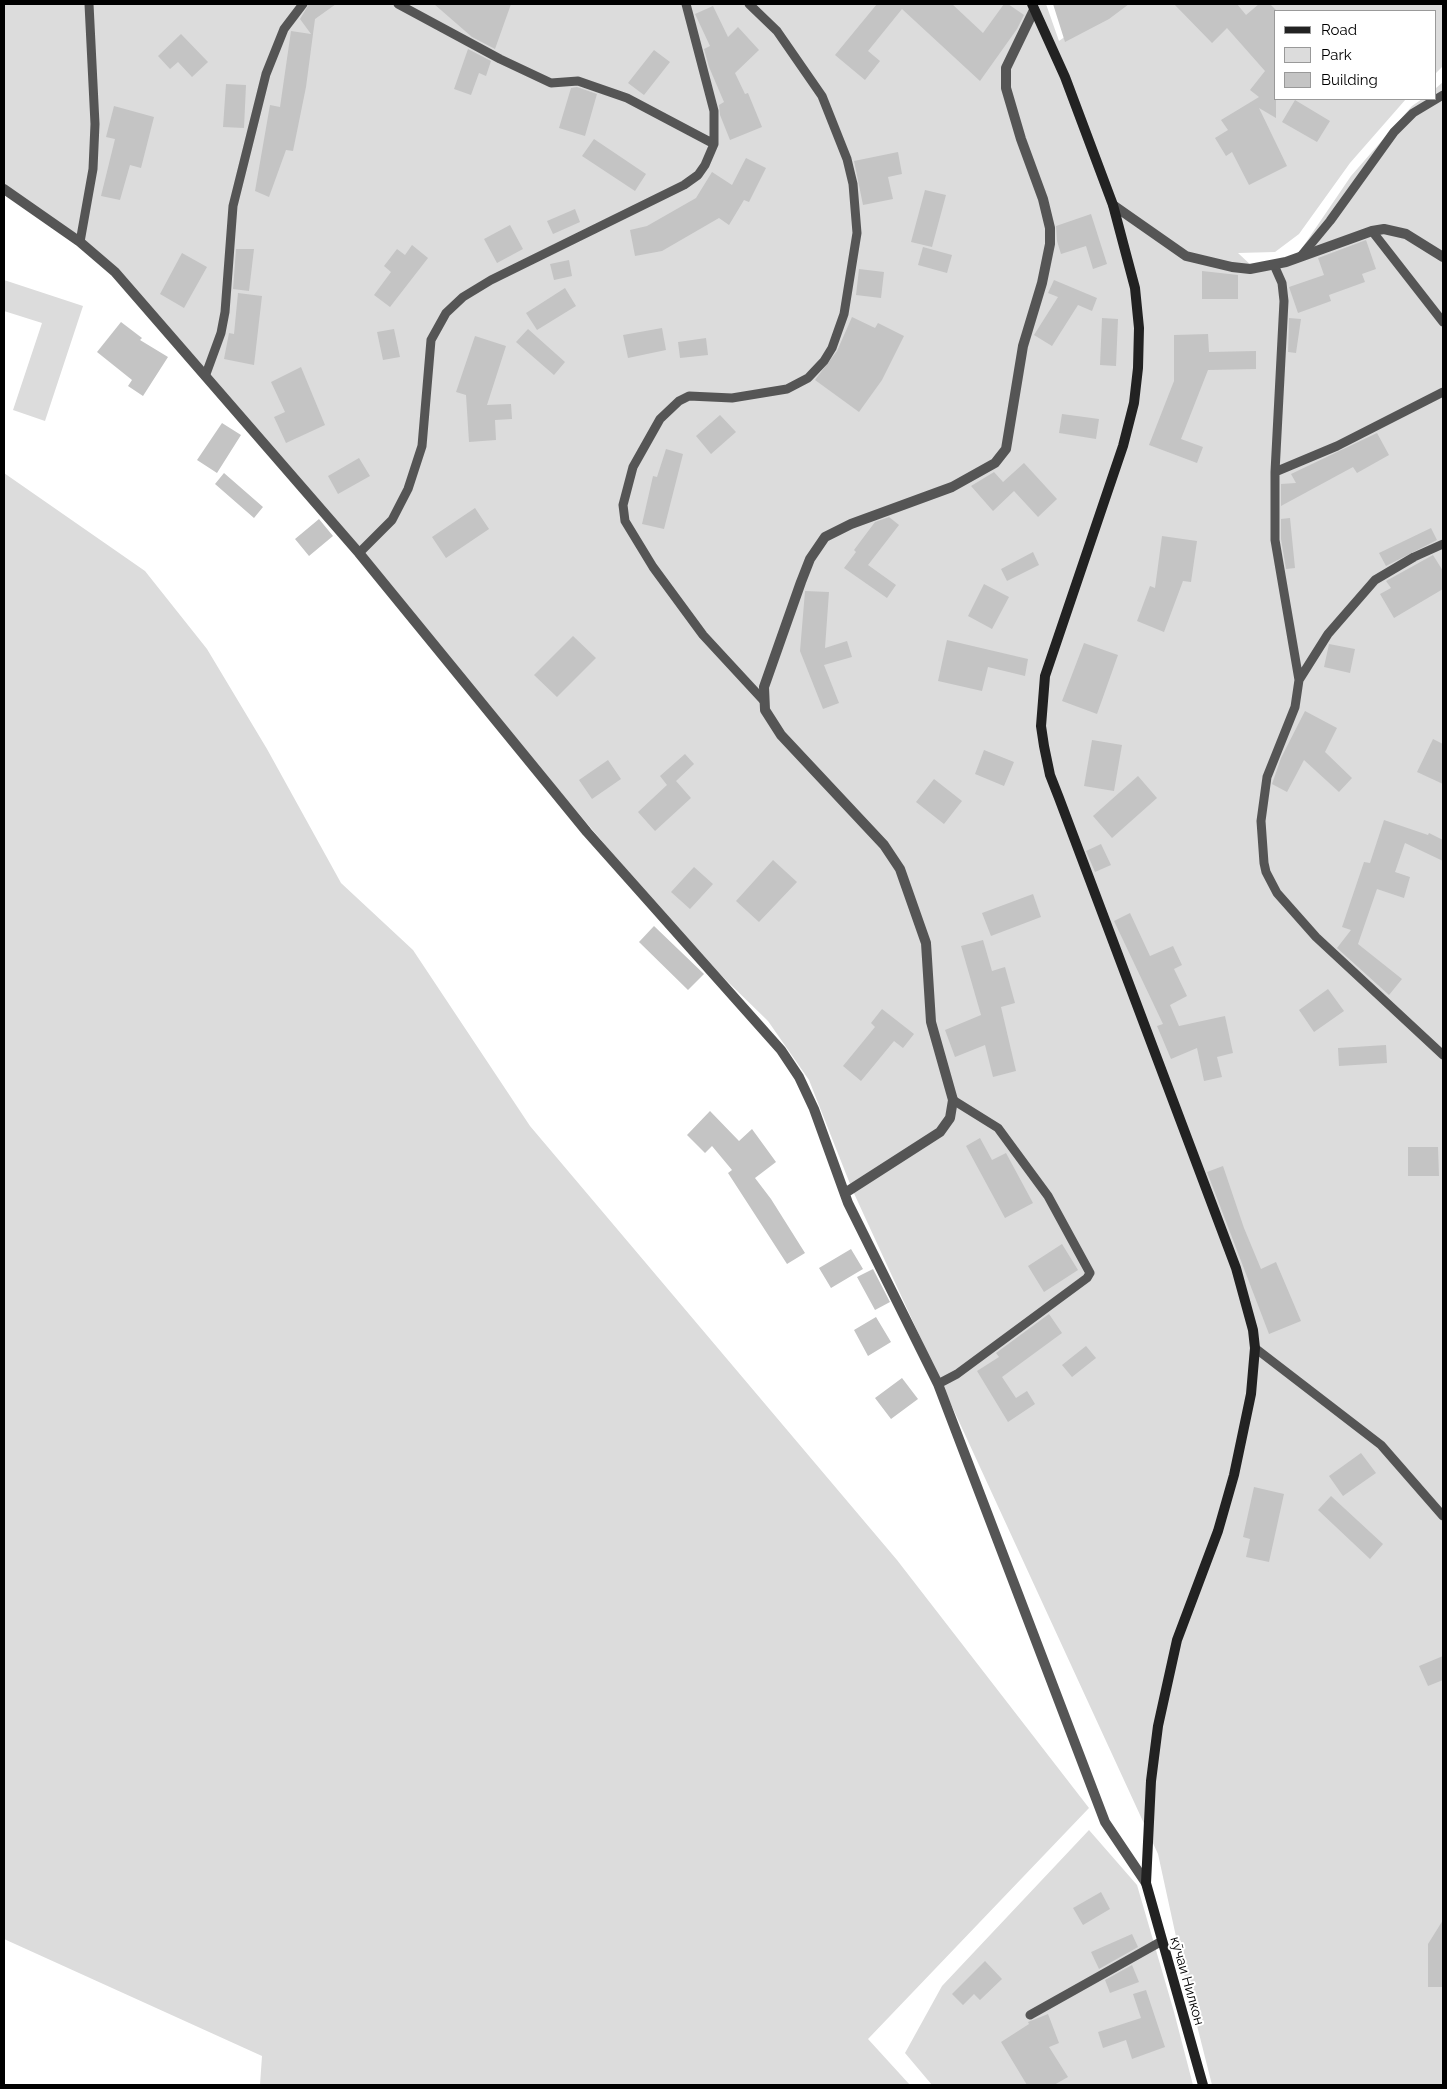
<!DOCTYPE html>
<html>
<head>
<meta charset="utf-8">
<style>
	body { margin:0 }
	#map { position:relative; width:1447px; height:2089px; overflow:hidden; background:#fff; font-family:Raleway,sans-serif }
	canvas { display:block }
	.frame { position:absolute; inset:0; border:5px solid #000; pointer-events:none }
	.legend { position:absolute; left:1274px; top:10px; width:162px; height:90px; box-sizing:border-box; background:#fff; border:1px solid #999; margin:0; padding:6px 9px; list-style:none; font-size:15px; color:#000 }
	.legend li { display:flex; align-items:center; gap:10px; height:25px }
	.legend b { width:25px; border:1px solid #999 }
</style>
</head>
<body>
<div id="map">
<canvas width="1447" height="2089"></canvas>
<div class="frame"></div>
<ul class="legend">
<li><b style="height:6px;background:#222"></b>Road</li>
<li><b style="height:14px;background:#dcdcdc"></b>Park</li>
<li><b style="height:14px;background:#c4c4c4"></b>Building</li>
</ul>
</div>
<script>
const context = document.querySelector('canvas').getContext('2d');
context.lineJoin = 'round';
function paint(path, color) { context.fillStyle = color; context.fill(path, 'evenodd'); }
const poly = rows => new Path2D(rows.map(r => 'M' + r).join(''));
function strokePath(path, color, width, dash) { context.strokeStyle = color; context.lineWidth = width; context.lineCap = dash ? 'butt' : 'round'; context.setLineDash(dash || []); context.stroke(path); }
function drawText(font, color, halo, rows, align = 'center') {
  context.font = font + ' Raleway,sans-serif'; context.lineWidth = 4; context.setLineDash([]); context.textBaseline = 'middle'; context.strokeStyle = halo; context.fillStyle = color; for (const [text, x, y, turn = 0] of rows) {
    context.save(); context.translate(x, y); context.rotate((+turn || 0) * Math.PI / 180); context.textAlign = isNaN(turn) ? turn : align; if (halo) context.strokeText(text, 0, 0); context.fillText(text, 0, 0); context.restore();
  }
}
paint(poly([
	[4,4,1046,4,1059,41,1070,33,1059,4,1443,4,1443,66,1436,73,1436,11,1276,11,1276,99,1406,99,1350,163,1299,234,1275,252,1238,253,1253,267,1298,254,1351,176,1412,106,1422,99,1436,99,1436,88,1443,82,1443,2085,1212,2085,1185,1978,1158,1854,852,1189,809,1080,768,1021,692,947,116,269,4,185],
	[4,280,83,306,45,421,13,410,42,323,4,311],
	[4,473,145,571,207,649,267,749,341,883,413,950,530,1126,897,1560,1089,1808,868,2039,910,2085,260,2085,262,2056,4,1939],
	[1089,1830,1137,1885,1174,2012,1193,2085,932,2085,905,2053,942,1986]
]), '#dcdcdc');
paint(poly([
	[309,4,336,4,315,19,306,87,293,151,286,150,269,197,255,191,270,105,280,107,291,31,311,34,300,19],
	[434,4,511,4,495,49,472,37],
	[877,4,952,4,983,33,1004,4,1008,4,1024,15,1017,29,980,81,902,9,868,51,880,61,865,80,835,55],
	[1053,4,1129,4,1109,19,1065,42],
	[1174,4,1237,4,1246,15,1259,4,1270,4,1276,10,1276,118,1259,108,1287,166,1249,185,1232,152,1226,156,1215,138,1228,130,1221,120,1259,97,1250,90,1265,71,1227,28,1212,43],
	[713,6,728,37,738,27,759,50,735,73,745,94,748,93,762,127,730,140,720,115,719,105,724,102,709,67,704,49,710,46,695,14],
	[181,34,208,62,192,77,178,62,170,69,158,56],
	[468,49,491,61,486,76,479,73,471,95,454,89],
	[654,50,670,62,644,95,628,83],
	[226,84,246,85,244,128,223,127],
	[577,87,597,94,585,136,559,128,571,88],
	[1295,100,1330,121,1317,142,1282,122],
	[114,106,154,117,141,168,130,165,120,200,101,196,115,139,106,137],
	[594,139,646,174,635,191,582,156],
	[898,152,902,174,888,177,893,199,863,205,854,161],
	[746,158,766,168,749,202,744,200,729,225,719,218,662,251,635,256,630,230,647,226,696,198,712,172,732,185],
	[925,190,946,195,932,247,911,242],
	[575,209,580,222,553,234,547,221],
	[1091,214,1107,264,1093,269,1086,246,1061,254,1057,241,1056,226],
	[510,225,523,249,497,263,484,239],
	[1366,240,1376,269,1362,274,1365,282,1329,295,1331,301,1298,313,1289,287,1324,275,1318,258],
	[412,245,428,258,390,307,374,295,391,272,384,266,397,249,405,255],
	[923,247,952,255,947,273,918,265],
	[236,249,254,249,249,291,233,289],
	[182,253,207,267,184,308,160,294],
	[569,260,572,276,554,280,550,264],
	[859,269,884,272,881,298,856,295],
	[1202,271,1238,275,1238,299,1202,299],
	[1054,280,1097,298,1092,311,1078,305,1052,346,1034,335,1058,297,1048,293],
	[565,288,576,306,537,330,526,313],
	[238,293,262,296,254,365,224,359,229,333,234,334],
	[852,317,875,328,878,323,904,336,882,380,859,412,815,380,837,351],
	[1102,318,1118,319,1116,366,1100,365],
	[1289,318,1301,319,1296,353,1288,352],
	[121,322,142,338,140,340,168,357,143,396,128,386,132,380,97,352],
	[662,328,666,350,628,358,623,335],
	[394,329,400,357,383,360,377,332],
	[528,329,565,362,554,375,516,342],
	[1208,334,1209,352,1256,351,1256,369,1208,370,1181,439,1203,447,1197,463,1149,445,1174,381,1174,335],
	[475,336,506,346,487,405,511,404,512,419,495,420,496,440,469,442,466,395,456,392],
	[706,338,708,355,680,358,678,342],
	[301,367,325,425,286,443,274,417,285,412,271,382],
	[1062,414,1099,419,1096,439,1059,433],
	[720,415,736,432,711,454,696,436],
	[222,423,241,435,217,473,197,460],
	[1377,433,1389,455,1357,473,1353,467,1281,506,1281,484,1296,483,1291,474],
	[666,449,683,454,664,529,642,524,653,476,657,477],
	[359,458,370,476,338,494,328,476],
	[1024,463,1057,499,1038,517,1014,491,993,511,971,486,994,472,1003,482],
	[224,473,263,507,254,518,215,484],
	[475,508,489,529,446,558,432,537],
	[889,517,899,525,868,565,896,585,887,598,844,568,856,552,854,550,875,522],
	[1290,518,1295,568,1286,569,1281,539,1281,519],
	[319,519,333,536,309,556,295,539],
	[1431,528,1437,540,1386,566,1379,553],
	[1162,536,1197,541,1191,582,1183,581,1164,632,1137,621,1150,586,1155,588],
	[1033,552,1039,565,1007,581,1001,569],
	[1433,555,1443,571,1443,589,1394,618,1380,594,1391,588,1386,581],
	[984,584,1009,597,992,629,968,616],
	[805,591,829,592,825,648,847,641,852,657,824,665,839,703,823,709,800,651],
	[573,636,596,658,557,697,534,675],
	[947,640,1028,659,1025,676,988,667,982,691,938,681],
	[1084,643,1118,655,1097,714,1062,701],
	[1329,644,1355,649,1350,673,1324,667],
	[1305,711,1337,728,1325,752,1352,778,1339,792,1304,760,1287,792,1272,784,1281,758],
	[1433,739,1443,744,1443,784,1417,772],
	[1092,740,1122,745,1114,791,1084,786],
	[984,750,1014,762,1004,786,975,774],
	[685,754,694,764,676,781,691,798,655,831,638,812,667,785,660,776],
	[608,760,621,779,592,799,579,780],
	[1138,776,1157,798,1112,838,1093,816],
	[934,779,962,801,944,824,916,802],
	[1384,820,1428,835,1429,833,1443,840,1443,861,1405,843,1395,872,1410,877,1404,898,1377,889,1358,944,1402,979,1389,995,1337,948,1351,930,1342,927,1364,862,1370,863],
	[1101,844,1111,865,1095,872,1086,851],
	[773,860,797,882,759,922,736,901],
	[694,867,713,884,690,909,671,892],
	[1033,894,1041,917,991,936,982,913],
	[1130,913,1150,956,1173,946,1182,965,1174,969,1187,996,1170,1005,1179,1026,1225,1016,1233,1053,1217,1057,1222,1077,1204,1081,1197,1048,1171,1059,1157,1026,1163,1024,1114,921],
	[654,926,704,974,688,990,639,942],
	[983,940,992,971,1005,967,1015,1003,1001,1007,1016,1071,993,1077,985,1045,955,1057,945,1030,981,1015,961,946],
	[1328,989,1344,1011,1314,1032,1299,1010],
	[882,1009,914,1034,903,1048,894,1041,861,1081,843,1066,875,1027,871,1023],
	[1386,1045,1387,1063,1339,1066,1338,1048],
	[710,1111,739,1141,752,1129,776,1162,755,1178,771,1199,805,1253,787,1264,728,1173,732,1170,712,1146,705,1153,687,1135],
	[980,1138,992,1160,1006,1153,1033,1203,1005,1218,966,1146],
	[1408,1147,1438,1147,1439,1176,1408,1176],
	[1223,1166,1244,1228,1261,1269,1276,1262,1301,1321,1269,1334,1207,1172],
	[1062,1244,1078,1270,1044,1292,1028,1266],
	[851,1249,863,1269,831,1288,819,1268],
	[873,1269,890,1302,875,1310,857,1277],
	[1049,1314,1062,1333,1002,1377,1016,1398,1027,1391,1035,1404,1008,1422,977,1371,999,1357,996,1353],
	[876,1317,891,1342,868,1356,854,1330],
	[1086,1346,1096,1358,1072,1377,1062,1365],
	[902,1378,918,1399,891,1419,875,1398],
	[1361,1453,1376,1473,1343,1496,1329,1476],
	[1254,1487,1284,1494,1269,1562,1246,1557,1250,1539,1243,1537],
	[1331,1496,1383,1544,1370,1559,1318,1510],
	[1443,1656,1443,1680,1428,1686,1419,1666],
	[1101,1892,1110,1909,1083,1925,1073,1908],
	[1443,1920,1443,1987,1428,1987,1428,1944],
	[1132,1934,1138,1947,1099,1969,1091,1952],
	[985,1961,1002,1979,980,2000,974,1994,963,2005,952,1994],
	[1132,1965,1139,1982,1110,1993,1105,1980],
	[1146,1990,1165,2047,1132,2059,1126,2040,1103,2048,1098,2032,1141,2018,1133,1994],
	[1048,2014,1059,2043,1049,2047,1068,2077,1054,2085,1027,2085,1001,2042,1029,2024,1028,2022]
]), '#c4c4c4');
strokePath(poly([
	[398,4,500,59,551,83,578,81,627,98,714,144],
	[749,4,777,31,822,96,847,159,853,184,857,233,844,314,832,348,824,361,808,378,787,389,732,398,689,396,679,401,660,419,633,467,623,505,625,521,653,567,703,635,764,701],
	[1372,231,1443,322],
	[80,242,93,169,95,124,89,4],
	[1301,256,1330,221,1394,132,1413,113,1443,95],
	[1274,265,1282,283,1284,301,1275,472,1275,540,1299,680,1295,707,1267,777,1261,821,1264,863,1266,872,1277,893,1316,937,1443,1055],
	[206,374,221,333,225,312,233,206,266,74,284,29,303,4],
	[1275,472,1337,446,1443,392],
	[359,553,392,520,408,489,422,446,431,340,446,313,463,297,491,280,684,185,698,175,705,165,714,144,714,111,686,4],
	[1299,680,1328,634,1375,580,1414,557,1443,544],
	[1255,1348,1381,1445,1443,1516],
	[938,1384,957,1374,1087,1278,1090,1273,1048,1196,998,1128,953,1100],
	[1030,2015,1162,1941]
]), '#555', 9);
strokePath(poly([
	[4,189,80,242,115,272,359,553,587,832,781,1050,799,1077,814,1109,848,1203,938,1384,1105,1822,1146,1883],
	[1113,205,1186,256,1232,267,1250,269,1286,262,1372,231,1384,229,1406,234,1443,257],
	[845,1193,940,1132,950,1118,953,1100,931,1022,926,943,900,869,884,845,781,735,765,710,764,687,801,582,810,559,825,537,851,524,952,487,995,463,1006,449,1023,346,1042,283,1050,244,1050,228,1043,199,1021,139,1006,88,1006,68,1034,10]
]), '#555', 10);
strokePath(poly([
	[1032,4,1065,77,1113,205,1135,288,1139,328,1138,368,1134,403,1123,446,1045,676,1041,726,1044,746,1050,775,1059,798,1236,1268,1253,1330,1255,1348,1251,1394,1234,1475,1218,1531,1177,1640,1158,1726,1151,1781,1146,1883,1203,2085]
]), '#222', 10);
drawText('14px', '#000', '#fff', [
	["кӯчаи Нилкон",1187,1981,74]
]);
</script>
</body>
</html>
